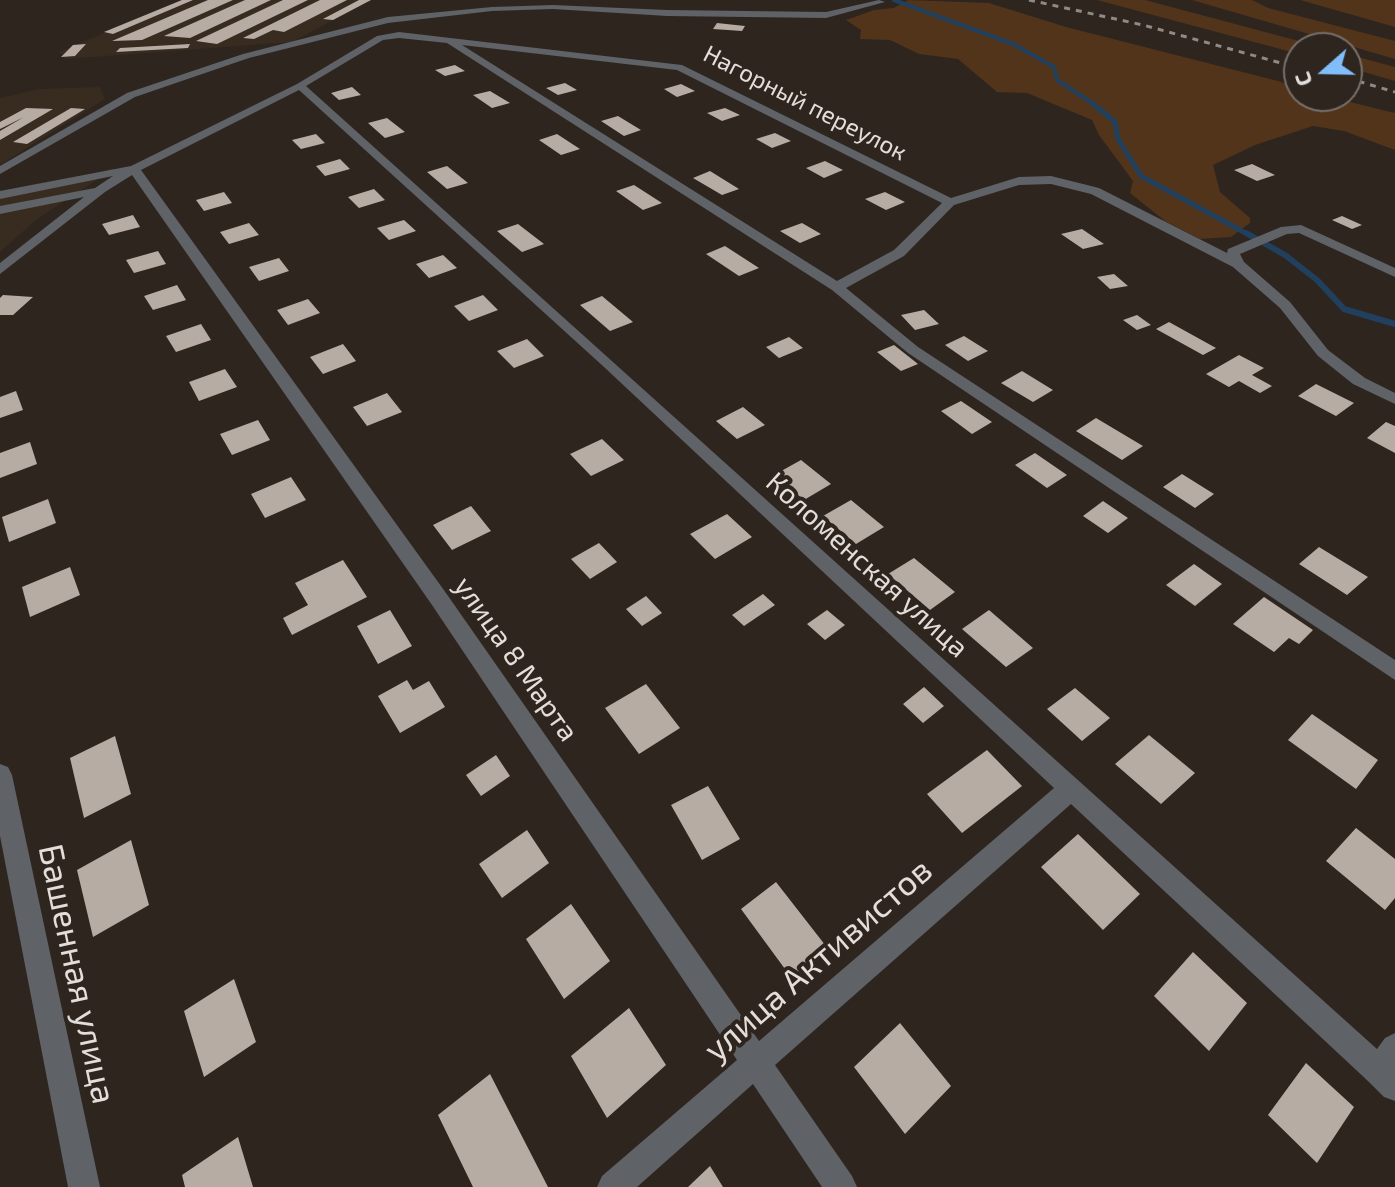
<!DOCTYPE html>
<html>
<head>
<meta charset="utf-8">
<style>
	body { margin:0 }
	#map { position:relative; width:1395px; height:1187px; overflow:hidden; background:#2e251f; font-family:"Exo 2",sans-serif }
	canvas { display:block }
	.north { position:absolute; left:1283px; top:32px; width:80px; height:80px; box-sizing:border-box; background:#2e251f; border:2px solid #776f6a; border-radius:50%; rotate:250deg; font-size:22px; font-weight:700; line-height:32px; text-align:center; color:#e4deda }
	.north::after { content:''; display:block; margin:auto; width:28px; height:36px; background:#80bdfa; clip-path:polygon(50% 0,100% 100%,50% 72%,0 100%) }
</style>
</head>
<body>
<div id="map">
<canvas width="1395" height="1187"></canvas>
<div class="north">С</div>
</div>
<script>
const context = document.querySelector('canvas').getContext('2d');
context.lineJoin = 'round';
function paint(path, color) { context.fillStyle = color; context.fill(path, 'evenodd'); }
const poly = rows => new Path2D(rows.map(r => 'M' + r).join(''));
function strokePath(path, color, width, dash) { context.strokeStyle = color; context.lineWidth = width; context.lineCap = dash ? 'butt' : 'round'; context.setLineDash(dash || []); context.stroke(path); }
function drawText(font, color, halo, rows, align = 'center') {
  context.font = font + ' "Exo 2",sans-serif'; context.lineWidth = 8; context.setLineDash([]); context.textBaseline = 'middle'; context.strokeStyle = halo; context.fillStyle = color; for (const [text, x, y, turn = 0] of rows) {
    context.save(); context.translate(x, y); context.rotate((+turn || 0) * Math.PI / 180); context.textAlign = isNaN(turn) ? turn : align; if (halo) context.strokeText(text, 0, 0); context.fillText(text, 0, 0); context.restore();
  }
}
paint(poly([
	[182,0,371,0,292,42,66,59,59,52],
	[100,87,105,99,0,165,0,98,39,89],
	[115,168,36,220,0,252,0,198]
]), '#382b20');
paint(poly([
	[908,0,989,3,1066,27,1278,81,1299,88,1299,96,1325,96,1395,113,1395,150,1344,131,1313,126,1255,145,1213,165,1220,192,1250,218,1250,223,1231,237,1200,239,1165,221,1130,193,1133,181,1099,135,1092,120,1027,93,997,92,958,59,919,54,890,40,860,39,861,30,846,20,874,10,894,8],
	[1097,0,1145,0,1325,48,1299,48,1299,54],
	[1192,0,1252,0,1268,8,1395,41,1395,59],
	[1300,0,1395,0,1395,27],
	[1347,54,1395,67,1395,81,1347,67]
]), '#52341a');
strokePath(poly([
	[894,0,1013,44,1054,67,1057,80,1095,105]
]), '#21405e', 4);
strokePath(poly([
	[1092,103,1115,122,1118,139,1141,176,1249,235]
]), '#21405e', 5);
strokePath(poly([
	[1246,233,1285,255,1317,280,1344,309,1395,324]
]), '#21405e', 6);
paint(poly([
	[182,0,193,0,113,34,104,32],
	[208,0,233,0,142,40,112,41],
	[245,0,271,0,190,38,164,36],
	[283,0,308,0,217,44,196,41],
	[320,0,347,0,284,32,273,30,254,39,243,38],
	[359,0,371,0,333,20,323,19],
	[717,23,745,26,742,31,713,29],
	[86,44,75,56,61,57,73,45],
	[190,44,188,48,116,52,120,48],
	[455,65,465,71,445,76,435,70],
	[565,83,577,90,558,95,546,88],
	[681,84,695,91,677,97,664,89],
	[352,87,361,95,339,100,331,93],
	[490,91,510,103,492,108,473,95],
	[26,108,53,109,0,140,0,131,24,117,0,129,0,122],
	[71,108,85,109,27,144,13,142],
	[725,108,740,115,722,121,707,113],
	[618,116,641,130,624,136,601,121],
	[387,118,405,132,385,138,368,123],
	[775,133,791,141,772,148,756,139],
	[316,134,325,143,301,149,292,140],
	[557,134,580,149,561,155,539,140],
	[340,159,350,169,325,176,316,166],
	[825,161,843,170,824,178,806,168],
	[1252,164,1275,175,1257,181,1234,170],
	[447,166,468,183,447,189,427,172],
	[710,171,739,189,722,195,693,178],
	[634,185,662,203,643,210,616,191],
	[374,189,385,200,359,208,348,197],
	[224,192,232,203,204,211,196,200],
	[885,192,905,202,886,210,865,199],
	[133,215,140,227,109,235,102,224],
	[1342,216,1362,225,1352,229,1332,220],
	[404,220,416,231,389,240,377,228],
	[249,223,259,235,229,244,220,232],
	[802,223,821,234,800,243,780,231],
	[518,224,544,244,522,252,497,231],
	[1082,229,1104,244,1083,249,1061,234],
	[725,246,759,268,739,276,706,254],
	[158,251,166,264,134,273,126,260],
	[443,255,457,268,429,278,416,264],
	[279,258,289,271,259,281,249,267],
	[1114,274,1128,286,1110,289,1097,277],
	[177,285,186,300,153,310,144,296],
	[3,295,33,297,13,315,0,315,0,298],
	[483,295,498,310,469,321,454,306],
	[602,296,633,322,610,331,580,305],
	[308,299,320,313,288,325,277,310],
	[924,310,939,324,915,330,901,315],
	[1137,315,1151,325,1137,330,1123,320],
	[1169,322,1216,348,1203,355,1156,329],
	[201,324,211,340,176,352,166,336],
	[964,336,988,351,968,361,945,345],
	[789,337,803,348,779,358,766,347],
	[527,339,544,356,514,368,497,351],
	[343,344,356,361,323,374,310,357],
	[894,345,918,364,901,371,877,352],
	[1239,355,1264,368,1252,375,1272,386,1260,393,1239,381,1229,387,1206,374],
	[225,369,237,387,199,401,189,382],
	[1022,371,1053,390,1033,402,1001,383],
	[1316,384,1354,403,1336,416,1298,396],
	[16,391,23,410,0,418,0,397],
	[387,393,402,412,367,426,353,407],
	[961,401,992,422,972,434,941,411],
	[743,407,765,425,737,439,716,421],
	[1096,418,1143,446,1122,460,1076,431],
	[258,420,270,440,232,455,220,434],
	[1386,422,1395,426,1395,453,1367,438],
	[602,439,624,460,591,476,570,454],
	[30,442,37,464,0,478,0,453],
	[1035,453,1067,475,1047,488,1015,465],
	[801,460,831,484,804,500,774,475],
	[1182,474,1214,494,1195,508,1163,487],
	[291,477,306,500,265,518,251,494],
	[48,499,56,523,9,542,2,517],
	[851,500,884,527,856,544,823,516],
	[1103,501,1128,518,1108,533,1083,516],
	[471,506,491,531,452,550,433,525],
	[727,514,752,537,715,559,690,534],
	[599,543,617,562,590,579,571,559],
	[1319,547,1368,577,1347,595,1299,564],
	[914,558,955,592,930,610,888,574],
	[343,560,367,597,292,635,283,618,308,605,295,583],
	[1194,564,1222,584,1195,606,1166,585],
	[70,567,80,595,30,617,22,587],
	[763,594,775,605,744,626,732,615],
	[646,596,662,613,642,626,626,609],
	[1264,597,1313,630,1299,644,1289,638,1274,652,1233,624],
	[390,610,412,646,378,664,357,626],
	[827,610,845,625,825,640,807,624],
	[989,610,1033,648,1006,667,962,629],
	[407,680,413,690,429,681,445,707,400,733,378,696],
	[646,684,680,728,639,754,605,708],
	[924,687,944,706,923,723,903,704],
	[1075,688,1110,718,1082,741,1047,709],
	[1312,714,1378,760,1356,789,1288,740],
	[1149,735,1195,773,1161,804,1115,764],
	[115,736,131,794,84,818,70,758],
	[987,750,1022,786,962,833,927,794],
	[496,755,510,776,481,796,466,775],
	[708,786,740,839,702,860,671,805],
	[1356,828,1395,859,1395,898,1385,910,1326,861],
	[527,830,549,863,502,898,479,864],
	[1078,834,1140,894,1103,930,1041,867],
	[131,840,149,905,93,937,77,870],
	[776,882,829,950,793,980,741,909],
	[571,904,610,961,564,999,526,939],
	[1193,952,1247,1003,1209,1051,1154,996],
	[234,979,256,1042,204,1077,184,1011],
	[629,1008,666,1065,607,1118,571,1056],
	[900,1023,951,1086,905,1134,854,1067],
	[1306,1063,1354,1107,1317,1163,1268,1115],
	[490,1074,548,1187,473,1187,438,1115],
	[238,1137,253,1187,185,1187,182,1175],
	[710,1166,723,1187,688,1187]
]), '#b7aca4');
paint(poly([
	[879,0,885,2,826,18,667,16,553,9,492,11,388,23,249,58,135,97,0,174,0,166,127,93,243,54,388,17,492,7,553,5,667,10,826,12,879,0],
	[399,32,682,65,951,198,1019,177,1051,176,1099,188,1227,253,1228,249,1281,227,1301,225,1395,268,1395,277,1299,233,1287,234,1240,254,1244,262,1290,302,1328,350,1365,378,1395,393,1395,404,1353,384,1318,356,1280,308,1233,267,1091,194,1051,184,1019,185,954,205,904,256,846,288,918,347,1395,660,1395,680,908,353,832,290,447,43,399,38,383,40,306,86,1377,1049,1385,1038,1395,1033,1395,1101,1384,1097,1369,1082,1071,804,775,1065,852,1176,857,1187,822,1187,753,1084,637,1187,597,1187,602,1176,737,1060,432,605,132,175,105,192,0,274,0,263,84,197,0,214,0,206,95,188,113,176,0,199,0,191,131,166,297,84,377,36,399,32],
	[462,45,677,70,942,203,894,250,837,281,462,45],
	[299,90,604,367,1054,788,759,1041,446,593,141,170,299,90],
	[0,764,8,767,12,775,100,1187,68,1187,0,836,0,764]
]), '#5f6266');
strokePath(poly([
	[1029,0,1143,25,1299,68],
	[1347,78,1395,92]
]), '#908984', 3, [6, 6]);
drawText('24px', '#e4deda', '#2e251f', [
	["Нагорный переулок",805,103,27]
]);
drawText('28px', '#e4deda', '#2e251f', [
	["Коломенская улица",867,565,42],
	["улица 8 Марта",516,659,55]
]);
drawText('34px', '#e4deda', '#2e251f', [
	["улица Активистов",818,960,-41],
	["Башенная улица",77,974,78]
]);
</script>
</body>
</html>
